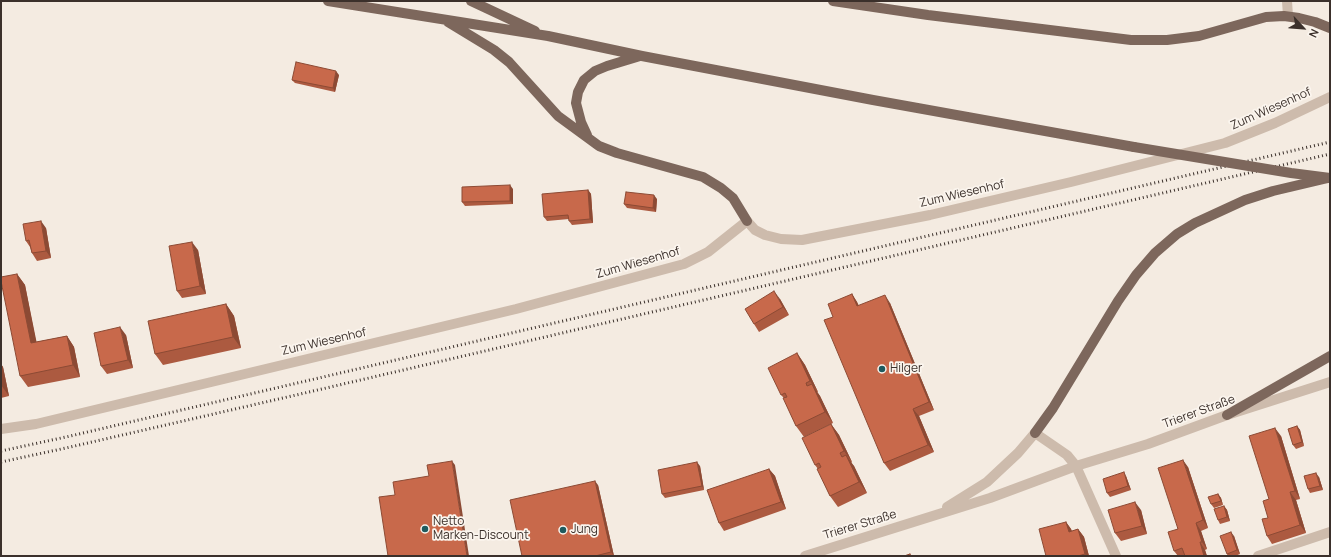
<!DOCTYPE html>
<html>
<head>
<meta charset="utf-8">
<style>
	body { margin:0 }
	#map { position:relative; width:1331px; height:557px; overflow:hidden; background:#f4ebe1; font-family:Manrope,sans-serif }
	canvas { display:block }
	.frame { position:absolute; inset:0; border:2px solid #3b302b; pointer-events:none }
	.north { position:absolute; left:1283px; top:8px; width:40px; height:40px; -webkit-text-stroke:3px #fbf5ee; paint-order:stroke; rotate:116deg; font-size:11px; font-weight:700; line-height:16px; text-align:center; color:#3b302b }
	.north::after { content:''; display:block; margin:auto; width:14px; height:18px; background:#3b302b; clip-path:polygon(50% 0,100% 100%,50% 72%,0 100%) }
</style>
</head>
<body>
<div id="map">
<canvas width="1331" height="557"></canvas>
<div class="frame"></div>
<div class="north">N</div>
</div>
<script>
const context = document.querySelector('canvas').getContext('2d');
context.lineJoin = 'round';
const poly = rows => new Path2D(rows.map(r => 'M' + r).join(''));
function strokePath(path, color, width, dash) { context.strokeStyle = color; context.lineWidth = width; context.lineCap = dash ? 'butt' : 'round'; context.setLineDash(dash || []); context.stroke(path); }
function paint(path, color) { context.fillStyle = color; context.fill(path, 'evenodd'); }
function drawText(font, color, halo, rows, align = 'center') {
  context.font = font + ' Manrope,sans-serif'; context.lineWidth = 3.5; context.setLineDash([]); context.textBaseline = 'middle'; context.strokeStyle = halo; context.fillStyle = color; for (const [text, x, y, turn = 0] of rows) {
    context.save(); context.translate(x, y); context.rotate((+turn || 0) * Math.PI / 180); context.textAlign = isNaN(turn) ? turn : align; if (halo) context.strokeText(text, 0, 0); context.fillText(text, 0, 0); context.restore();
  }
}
strokePath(poly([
	[1287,1,1288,16],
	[1,429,36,424,516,309,684,264,708,252,747,221,755,230,765,235,781,239,802,240,930,215,1071,182,1225,143,1275,123,1330,97],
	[947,507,987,482,1018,453,1035,433,1067,455,1076,466,1116,556],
	[805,556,990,498,1076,466,1148,444,1227,415,1330,382],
	[1258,556,1330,532]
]), '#cdbbac', 10);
strokePath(poly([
	[328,1,548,36,642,56,873,100,1134,147],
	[471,1,535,31],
	[833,1,928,15,1131,40,1167,40,1199,36,1266,17,1284,16,1299,18,1315,22,1330,28],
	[448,22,494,50,509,62,558,116,599,146,617,153,703,177,721,188,733,198,747,221],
	[587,135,581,122,576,103,578,92,584,80,595,71,607,66,640,56],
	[1227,415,1330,356],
	[1035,433,1053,408,1118,301,1136,275,1155,253,1177,234,1195,223,1245,200,1273,191,1328,178]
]), '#7d675c', 10);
strokePath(poly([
	[1,451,66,437,1330,142],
	[1,462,66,448,309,392,1330,154]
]), '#3b302b', 3, [1, 3]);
strokePath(poly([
	[1134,147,1291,173,1330,178]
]), '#7d675c', 10);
paint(poly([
	[339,75,335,92,295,83,292,80],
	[513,189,513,204,465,206,462,202],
	[588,190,591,194,593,223,572,225,569,221,569,219,547,221,544,217],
	[657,199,656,212,627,208,624,204],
	[46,228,51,258,37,261,32,253,30,247,26,241],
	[198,250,206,294,182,298,177,291],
	[17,274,25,285,36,342,67,336,74,347,80,377,28,387,20,376],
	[852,294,857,302,859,306,890,303,934,410,919,416,934,452,890,471,884,463,833,317],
	[780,299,789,315,759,332,754,324],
	[226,304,234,316,241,348,163,365,155,354],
	[126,335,133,368,107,374,101,366],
	[797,353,805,365,818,392,817,392,820,396,833,423,804,437,796,426,784,398,781,395],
	[1,364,3,367,9,396,1,398],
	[831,424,839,435,852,462,851,463,854,466,867,493,838,507,830,496,818,469,815,465],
	[1297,426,1300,430,1304,446,1296,449,1293,445],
	[1281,436,1300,499,1296,500,1306,533,1272,544,1267,536,1268,518],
	[700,466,704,490,665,498,662,494],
	[1188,467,1208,528,1201,531,1207,549,1205,550,1207,556,1178,556,1174,551],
	[769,469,775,476,786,509,724,531,719,523],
	[1126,476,1131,490,1110,497,1107,493],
	[1319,477,1323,490,1310,493,1308,489],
	[598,485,614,556,522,556],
	[1218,494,1221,498,1223,505,1214,508,1211,504],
	[1224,506,1227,510,1230,521,1220,524,1218,520],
	[1141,510,1147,534,1121,541,1115,533],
	[1066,522,1071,529,1072,531,1078,529,1084,537,1089,556,1046,556],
	[1234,536,1240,554,1235,556,1228,556,1227,554]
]), '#ac5a40');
paint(poly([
	[336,71,339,75,335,92,333,88],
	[510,185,513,189,513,204,510,201],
	[588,190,591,194,593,223,590,219],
	[654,195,657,199,656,212,653,208],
	[41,221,46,228,51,258,46,251],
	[192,242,198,250,206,294,200,286],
	[17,274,25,285,39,354,31,343],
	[774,291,780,299,789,315,783,307],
	[852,294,857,302,862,314,857,306],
	[885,295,890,303,934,410,929,402],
	[226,304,234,316,241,348,233,337],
	[120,327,126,335,133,368,128,360],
	[67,336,74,347,80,377,73,365],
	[797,353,805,365,818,392,810,381],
	[1,364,3,367,9,396,1,385],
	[812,384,820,396,833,423,825,412],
	[913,409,919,416,934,452,928,445],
	[831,424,839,435,852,462,844,451],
	[1297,426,1300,430,1304,446,1302,442],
	[1275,428,1281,436,1300,499,1295,491],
	[846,455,854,466,867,493,859,482],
	[1183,460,1188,467,1208,528,1203,520],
	[452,461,455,465,469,556,467,556],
	[697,462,700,466,704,490,702,486],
	[769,469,775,476,786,509,781,502],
	[1124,472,1126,476,1131,490,1128,486],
	[1316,473,1319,477,1323,490,1320,486],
	[595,481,598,485,614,556,611,552],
	[1290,492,1296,500,1306,533,1300,525],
	[1218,494,1221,498,1223,505,1221,501],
	[1135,502,1141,510,1147,534,1142,526],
	[1224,506,1227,510,1230,521,1227,517],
	[1066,522,1071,529,1074,540,1069,532],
	[1196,523,1201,531,1207,549,1202,542],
	[1078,529,1084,537,1089,556,1086,556,1085,554],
	[1231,532,1234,536,1240,554,1237,550],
	[1200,542,1205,550,1207,556,1204,556]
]), '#8c4a34');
const building = poly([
	[296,62,336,71,333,88,292,80,296,62],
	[510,185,510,201,462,202,462,187,510,185],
	[588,190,590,219,569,221,568,215,544,217,542,194,588,190],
	[626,192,654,195,653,208,624,204,626,192],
	[41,221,46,251,32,253,29,240,26,241,23,224,41,221],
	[192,242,200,286,177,291,169,246,192,242],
	[17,274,31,343,67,336,73,365,20,376,1,281,1,277,17,274],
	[774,291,783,307,754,324,745,309,774,291],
	[852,294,857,306,885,295,929,402,913,409,928,445,884,463,824,320,833,317,828,304,852,294],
	[226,304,233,337,155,354,148,321,226,304],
	[120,327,128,360,101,366,94,333,120,327],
	[797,353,810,381,806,383,807,386,812,384,825,412,796,426,783,398,787,397,785,393,781,395,768,368,797,353],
	[831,424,844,451,840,453,842,457,846,455,859,482,830,496,817,469,821,467,819,463,815,465,802,438,831,424],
	[1297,426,1302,442,1293,445,1288,429,1297,426],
	[1275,428,1295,491,1290,492,1300,525,1267,536,1262,519,1268,518,1263,501,1269,499,1249,436,1275,428],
	[1183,460,1203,520,1196,523,1202,542,1200,542,1204,556,1185,556,1182,548,1174,551,1168,532,1178,529,1158,468,1183,460],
	[452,461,467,556,388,556,379,497,395,495,393,482,429,476,427,465,452,461],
	[697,462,702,486,662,494,658,470,697,462],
	[769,469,781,502,719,523,707,490,769,469],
	[1124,472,1128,486,1107,493,1103,479,1124,472],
	[1316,473,1320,486,1308,489,1304,476,1316,473],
	[595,481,611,552,595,556,522,556,510,500,595,481],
	[1218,494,1221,501,1211,504,1208,497,1218,494],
	[1135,502,1142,526,1115,533,1108,510,1135,502],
	[1224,506,1227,517,1218,520,1214,509,1224,506],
	[1066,522,1069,532,1078,529,1085,554,1078,556,1046,556,1039,529,1066,522],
	[1231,532,1237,550,1227,554,1220,536,1231,532],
	[910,554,911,556,904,556,910,554]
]);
paint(building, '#c8694b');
strokePath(building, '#8c4a34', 1);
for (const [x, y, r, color] of [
	[882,369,4,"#1f5a5e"],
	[425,529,4,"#1f5a5e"],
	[563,530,4,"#1f5a5e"]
]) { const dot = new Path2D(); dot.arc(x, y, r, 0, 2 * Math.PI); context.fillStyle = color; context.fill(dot); strokePath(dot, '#fbf5ee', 1.5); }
drawText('12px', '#3b302b', '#fbf5ee', [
	["Zum Wiesenhof",1271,109,-24],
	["Zum Wiesenhof",962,194,-13],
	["Zum Wiesenhof",638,263,-16],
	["Zum Wiesenhof",324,342,-13],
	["Trierer Straße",1199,412,-20],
	["Trierer Straße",860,525,-17]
]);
drawText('12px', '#3b302b', '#fbf5ee', [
	["Hilger",890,369],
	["Netto",433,522],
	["Marken-Discount",433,536],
	["Jung",571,530]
], 'left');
</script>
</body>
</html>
